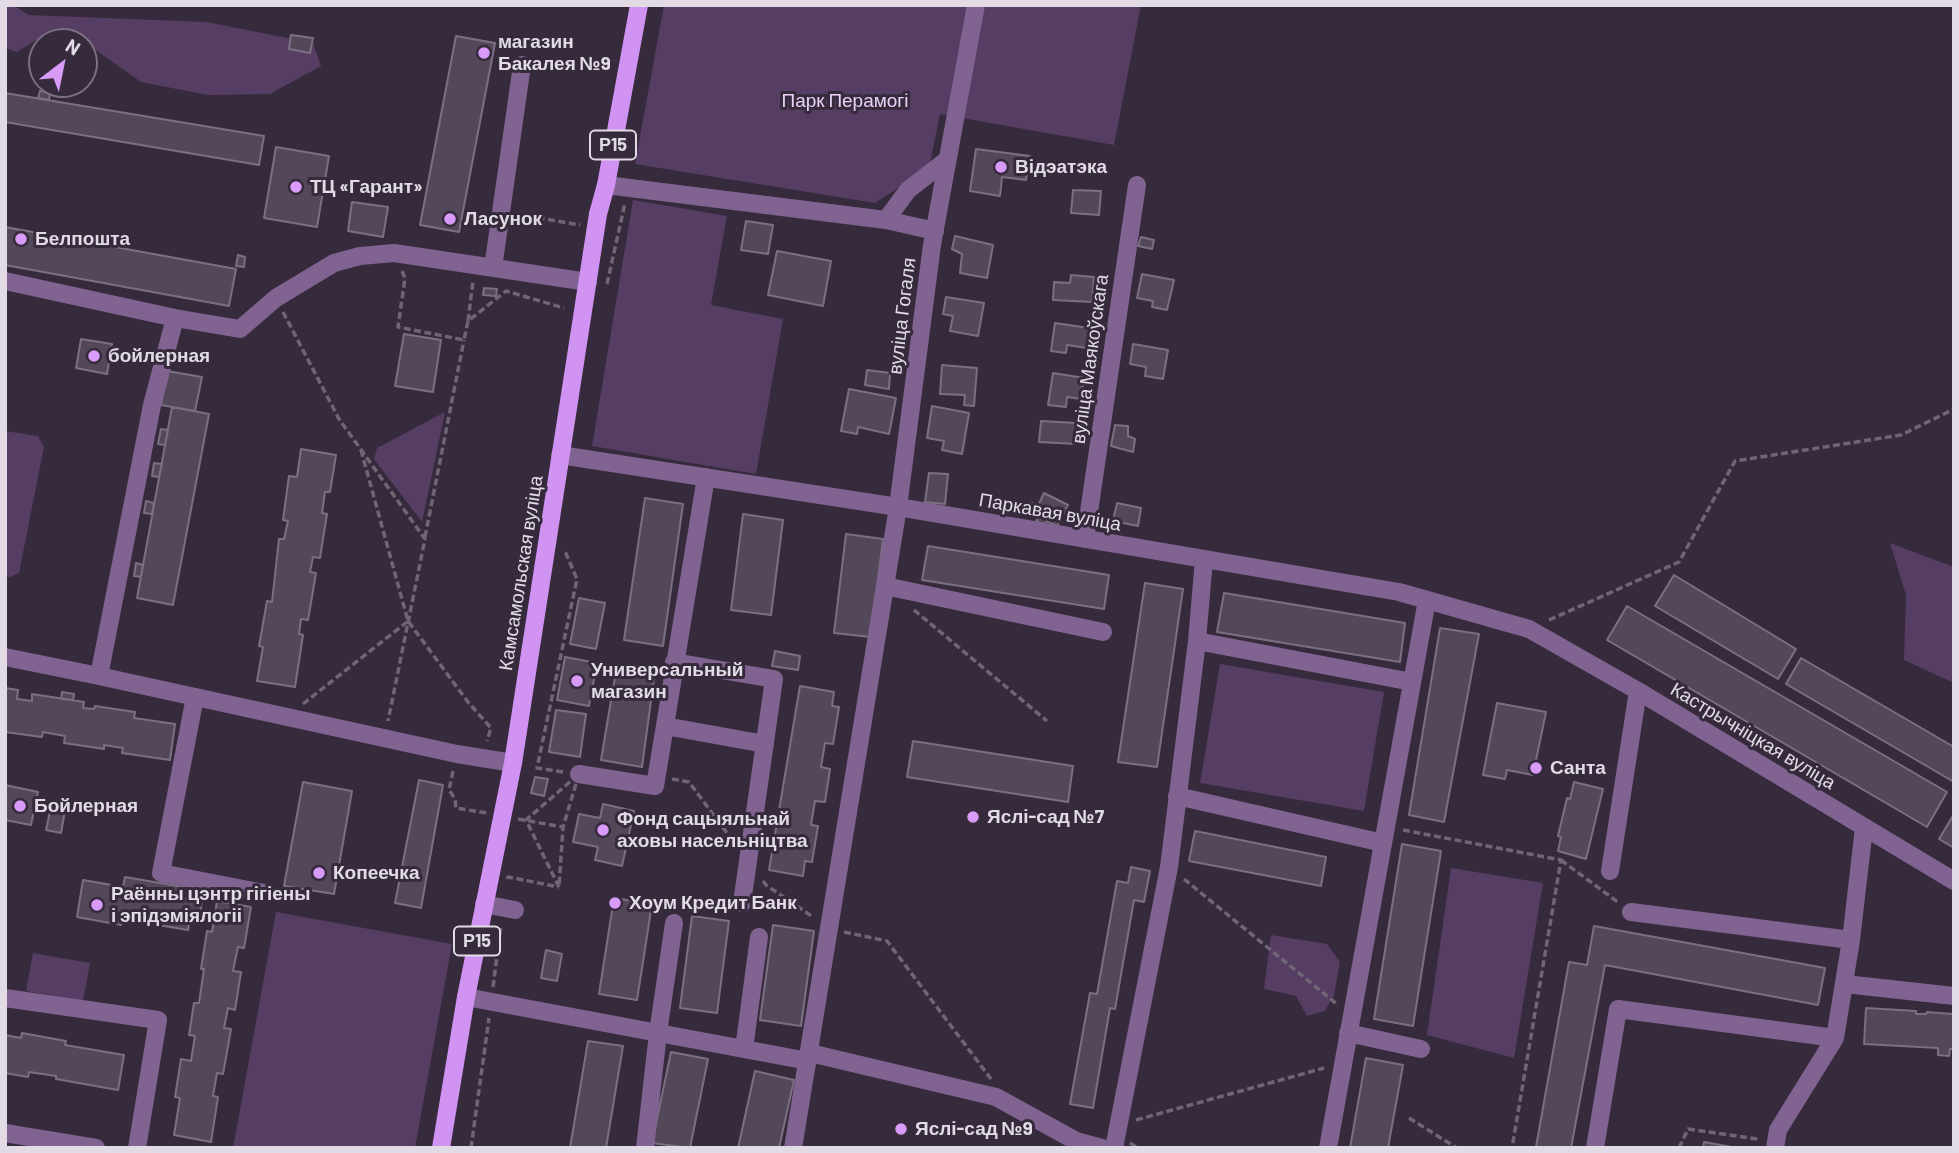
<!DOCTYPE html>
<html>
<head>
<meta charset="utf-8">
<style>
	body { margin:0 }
	#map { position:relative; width:1959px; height:1153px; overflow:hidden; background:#362b3c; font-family:Barlow,sans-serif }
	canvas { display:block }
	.frame { position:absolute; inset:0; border:7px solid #e2dbe6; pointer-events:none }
	.north { position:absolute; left:28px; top:28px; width:70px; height:70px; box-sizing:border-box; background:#362b3c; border:2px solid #7b7180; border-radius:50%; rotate:32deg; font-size:19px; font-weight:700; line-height:28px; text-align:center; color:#e2dbe6 }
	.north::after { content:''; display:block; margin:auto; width:24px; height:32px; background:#d89bf8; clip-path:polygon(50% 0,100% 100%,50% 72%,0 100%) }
</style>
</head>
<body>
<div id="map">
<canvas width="1959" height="1153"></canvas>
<div class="frame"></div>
<div class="north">N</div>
</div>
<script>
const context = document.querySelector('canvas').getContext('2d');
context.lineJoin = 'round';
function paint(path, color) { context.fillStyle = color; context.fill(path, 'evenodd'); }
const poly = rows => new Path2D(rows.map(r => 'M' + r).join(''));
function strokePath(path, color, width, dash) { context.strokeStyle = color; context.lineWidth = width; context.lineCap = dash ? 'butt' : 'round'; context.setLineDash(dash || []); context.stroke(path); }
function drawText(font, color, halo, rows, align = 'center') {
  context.font = font + ' Barlow,sans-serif'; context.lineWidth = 6; context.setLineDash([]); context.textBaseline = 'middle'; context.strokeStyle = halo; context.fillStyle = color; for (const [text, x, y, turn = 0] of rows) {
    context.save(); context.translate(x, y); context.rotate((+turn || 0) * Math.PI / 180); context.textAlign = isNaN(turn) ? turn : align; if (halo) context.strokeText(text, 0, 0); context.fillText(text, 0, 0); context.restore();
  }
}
paint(poly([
	[5,5,13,5,29,15,206,22,313,43,321,66,270,94,208,95,141,82,83,41,46,34,17,52,5,48],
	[664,5,1141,5,1114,145,940,114,929,168,875,203,635,164],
	[633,200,727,216,711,305,783,319,756,474,592,446],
	[445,412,422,522,374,459,377,448],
	[5,431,38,436,44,447,19,573,10,577,5,576],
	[1890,543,1954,567,1954,683,1904,660,1906,595],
	[1220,664,1384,692,1364,811,1200,783],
	[1451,868,1543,883,1514,1058,1427,1035],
	[276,912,452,944,415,1148,233,1148],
	[1271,935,1327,944,1340,962,1334,995,1325,1011,1307,1016,1296,996,1264,989],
	[33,953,90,963,83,1001,26,991]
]), '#563d64');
const building = poly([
	[291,35,313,38,310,53,289,49,291,35],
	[456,36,495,43,459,232,420,225,456,36],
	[40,91,50,93,49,100,38,98,40,91],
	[5,93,264,136,259,165,5,122,5,93],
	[276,147,329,156,317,227,264,218,276,147],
	[976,149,1030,156,1026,180,1002,177,1000,196,970,191,976,149],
	[1073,190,1101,191,1099,215,1071,213,1073,190],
	[352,202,388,207,383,237,348,231,352,202],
	[746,221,773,225,768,254,741,250,746,221],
	[5,227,236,269,229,306,5,265,5,227],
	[955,236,993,245,987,278,960,273,962,254,952,249,955,236],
	[1141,237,1154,240,1152,249,1138,246,1141,237],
	[777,251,831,261,823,306,768,295,777,251],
	[238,255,245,257,244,267,236,266,238,255],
	[1142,274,1174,280,1167,310,1152,307,1153,301,1137,298,1142,274],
	[1071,275,1094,277,1092,302,1053,300,1054,282,1070,283,1071,275],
	[484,288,497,289,496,296,483,295,484,288],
	[946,297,984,303,978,336,950,331,953,316,943,314,946,297],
	[1055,323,1089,328,1087,348,1067,345,1066,353,1051,351,1055,323],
	[404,334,441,340,433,392,395,386,404,334],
	[81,339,112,344,107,374,76,368,81,339],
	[1133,344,1168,350,1163,379,1145,376,1146,367,1130,364,1133,344],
	[942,365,977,368,974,406,964,405,965,395,940,394,942,365],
	[867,370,890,373,889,389,865,385,867,370],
	[167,371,202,377,195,411,161,405,167,371],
	[1053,373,1084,378,1081,399,1067,397,1066,407,1048,405,1053,373],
	[849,389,896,398,889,434,858,427,857,434,841,431,849,389],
	[932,406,969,413,962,454,942,450,944,441,927,438,932,406],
	[172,407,209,414,173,605,137,598,172,407],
	[1041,421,1076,423,1076,444,1039,442,1041,421],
	[1115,425,1128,426,1128,436,1135,439,1133,452,1111,446,1115,425],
	[161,429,168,430,165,445,158,444,161,429],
	[301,449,336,455,330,492,325,492,322,513,327,514,320,558,313,557,310,572,316,573,308,620,301,619,299,634,303,635,295,687,257,681,263,647,259,646,267,601,272,602,279,539,284,539,288,521,283,520,289,476,297,477,301,449],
	[154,463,162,464,159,477,152,476,154,463],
	[929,473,948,474,945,504,925,502,929,473],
	[1044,493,1068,505,1057,526,1047,521,1044,525,1036,521,1039,517,1027,511,1032,503,1038,506,1044,493],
	[645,498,683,504,663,646,624,640,645,498],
	[146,501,154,503,152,514,144,513,146,501],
	[1117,503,1141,508,1138,526,1113,521,1117,503],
	[743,514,783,520,771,615,731,610,743,514],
	[846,534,883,539,871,637,834,633,846,534],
	[928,546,1109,575,1104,609,922,580,928,546],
	[136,563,143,565,141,577,134,576,136,563],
	[1674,575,1796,649,1778,679,1655,606,1674,575],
	[1145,583,1183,589,1157,767,1118,762,1145,583],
	[1224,593,1405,623,1400,662,1217,632,1224,593],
	[579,598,605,603,596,649,570,644,579,598],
	[1627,606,1947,792,1927,827,1607,640,1627,606],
	[1440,628,1479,634,1444,822,1409,815,1440,628],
	[775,651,800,656,798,670,772,666,775,651],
	[565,657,597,663,589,706,557,700,565,657],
	[1801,658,1954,747,1954,782,1786,684,1801,658],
	[617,665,655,671,642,767,601,760,617,665],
	[800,686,834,692,832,706,839,707,833,744,825,743,821,767,830,769,825,802,815,801,811,825,818,826,812,862,805,861,803,876,769,870,800,686],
	[5,688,18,690,17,699,32,701,32,694,84,702,83,708,94,709,95,706,135,712,134,718,175,724,170,760,122,753,123,748,104,745,104,749,64,743,65,736,43,732,42,737,5,732,5,688],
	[62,692,74,694,73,700,61,699,62,692],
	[1497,703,1546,712,1533,775,1507,770,1505,779,1483,775,1497,703],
	[556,710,586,714,580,757,549,752,556,710],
	[913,741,1073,766,1068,802,907,777,913,741],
	[535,777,548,779,544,796,531,793,535,777],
	[419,780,443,785,421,908,395,903,419,780],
	[303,782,352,791,334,894,284,886,303,782],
	[1574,782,1603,789,1586,859,1558,851,1561,837,1558,836,1567,798,1570,799,1574,782],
	[5,785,38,792,31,825,5,820,5,785],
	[52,802,66,805,61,833,46,830,52,802],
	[603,804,634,811,622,866,595,860,598,847,573,842,579,814,600,818,603,804],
	[1954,814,1954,848,1939,839,1954,814],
	[1195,831,1326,857,1321,886,1189,861,1195,831],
	[1402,844,1441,851,1413,1026,1374,1019,1402,844],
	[1131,867,1150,871,1144,902,1134,900,1115,1009,1110,1008,1093,1108,1070,1104,1090,993,1097,994,1117,881,1128,883,1131,867],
	[125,877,183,887,182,898,202,901,199,920,190,918,188,930,122,919,121,925,77,917,83,880,123,887,125,877],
	[614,898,652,904,637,1000,599,994,614,898],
	[217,901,251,907,244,948,238,947,233,971,241,972,235,1010,228,1008,224,1028,231,1029,223,1074,217,1073,213,1096,218,1097,211,1142,174,1135,180,1098,175,1097,181,1059,191,1061,195,1036,189,1035,194,1003,199,1003,204,969,201,969,207,931,212,932,217,901],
	[692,916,729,921,717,1013,680,1008,692,916],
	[773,925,814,931,801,1026,760,1020,773,925],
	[1594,926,1825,968,1818,1005,1605,965,1571,1148,1536,1147,1569,962,1587,965,1594,926],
	[546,950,562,954,557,981,541,978,546,950],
	[1866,1008,1916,1011,1916,1014,1926,1014,1927,1012,1953,1014,1954,1049,1950,1049,1949,1056,1938,1055,1938,1048,1864,1044,1866,1008],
	[22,1033,66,1041,65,1045,124,1055,118,1090,56,1079,56,1076,29,1072,28,1077,5,1073,5,1035,21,1038,22,1033],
	[588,1041,623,1046,606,1148,570,1148,588,1041],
	[671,1052,708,1059,690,1148,652,1143,671,1052],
	[1366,1058,1403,1065,1388,1148,1350,1148,1366,1058],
	[755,1071,794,1080,779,1148,738,1148,755,1071],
	[1704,1142,1737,1148,1703,1148,1704,1142]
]);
paint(building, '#53475a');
strokePath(building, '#7c6f83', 2);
strokePath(poly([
	[517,214,580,225],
	[402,271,405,278,398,327,464,340,468,321,506,291,564,308],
	[607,284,625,203],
	[283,312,339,419,425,539,388,721],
	[468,321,473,281],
	[361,450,408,621,468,702,491,728,487,741],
	[425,537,464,340],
	[914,610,1047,721],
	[1549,620,1679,562,1735,461,1901,435,1954,409],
	[303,704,407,622],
	[453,771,449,790,455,799,456,808,487,813],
	[563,772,537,768,577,579,564,549],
	[579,774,563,827,559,887,526,820,579,774],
	[672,779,689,782,733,841],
	[518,819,563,827],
	[1403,830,1561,860,1512,1148],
	[1561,860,1619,903],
	[508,879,508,877,559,887],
	[1184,879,1338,1005],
	[763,881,766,885,813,917],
	[844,932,887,941,991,1079],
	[493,987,501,925],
	[1409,1118,1457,1148],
	[1136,1120,1324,1068],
	[1130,1143,1138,1148],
	[471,1148,489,1018],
	[1679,1148,1688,1129,1758,1139]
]), '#6f6574', 3.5, [7, 3.5]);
strokePath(poly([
	[606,185,886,220,908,190,948,159],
	[886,220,935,231],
	[493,268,522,65],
	[5,281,175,318,240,329,276,298,334,263,360,256,394,253,588,282],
	[560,455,898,507,1399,592,1529,629,1638,691,1954,881],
	[1085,539,1137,185],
	[885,586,1103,632],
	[1197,641,1412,682],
	[5,657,99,676,457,754,513,763],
	[674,662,774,679,742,903],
	[99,676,152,405,175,318],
	[195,697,161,873,264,893],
	[665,726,765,744],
	[579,774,655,786,706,477],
	[1177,796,1383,843],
	[1610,871,1638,691],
	[484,904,515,910],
	[1631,912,1851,940],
	[1845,984,1954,996],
	[466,997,808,1061],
	[5,998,158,1020,137,1148],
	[1348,1033,1421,1049],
	[744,1049,759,937],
	[810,1053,996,1097,1076,1141,1102,1148],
	[5,1133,96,1148],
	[645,1148,658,1033,674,923],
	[793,1148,898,507,932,245,976,5],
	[1114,1148,1169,867,1197,641,1204,559],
	[1328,1148,1427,600],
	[1595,1148,1618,1009,1835,1038,1851,940,1864,828],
	[1775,1148,1778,1130,1835,1038]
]), '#816391', 18);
strokePath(poly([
	[441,1148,466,997,513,763,598,214,606,185,639,5]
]), '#d193f2', 18);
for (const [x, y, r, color] of [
	[484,53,7,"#d89bf8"],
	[1001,167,7,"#d89bf8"],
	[296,187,7,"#d89bf8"],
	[450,219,7,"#d89bf8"],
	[21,239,7,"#d89bf8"],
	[94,356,7,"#d89bf8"],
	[577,681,7,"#d89bf8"],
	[1536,768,7,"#d89bf8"],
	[20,806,7,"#d89bf8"],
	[973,817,7,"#d89bf8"],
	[603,830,7,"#d89bf8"],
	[319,873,7,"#d89bf8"],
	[615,903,7,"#d89bf8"],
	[97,905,7,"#d89bf8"],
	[901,1129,7,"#d89bf8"]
]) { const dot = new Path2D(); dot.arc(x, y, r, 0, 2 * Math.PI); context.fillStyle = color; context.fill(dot); strokePath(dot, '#362b3c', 2.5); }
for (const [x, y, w] of [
	[613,145,46],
	[477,941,46]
]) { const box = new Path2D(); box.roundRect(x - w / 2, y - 14.5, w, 29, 5); context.fillStyle = '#362b3c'; context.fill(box); strokePath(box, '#e2dbe6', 2); }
drawText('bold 18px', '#e2dbe6', null, [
	["Р15",613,145],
	["Р15",477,941]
]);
drawText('bold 19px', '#e2dbe6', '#362b3c', [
	["магазин",498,42],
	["Бакалея №9",498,64],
	["Відэатэка",1015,167],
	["ТЦ «Гарант»",310,187],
	["Ласунок",464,219],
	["Белпошта",35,239],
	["бойлерная",108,356],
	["Универсальный",591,670],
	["магазин",591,692],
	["Санта",1550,768],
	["Бойлерная",34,806],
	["Яслі-сад №7",987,817],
	["Фонд сацыяльнай",617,819],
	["аховы насельніцтва",617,841],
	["Копеечка",333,873],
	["Раённы цэнтр гігіены",111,894],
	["і эпідэміялогіі",111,916],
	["Хоум Кредит Банк",629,903],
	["Яслі-сад №9",915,1129]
], 'left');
drawText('19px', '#e8d0f6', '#362b3c', [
	["Парк Перамогі",845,101]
]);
drawText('19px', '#e2dbe6', '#362b3c', [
	["вуліца Гогаля",902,316,-83],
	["вуліца Маякоўскага",1090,359,-82],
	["Паркавая вуліца",1050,512,10],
	["Камсамольская вуліца",521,573,-81],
	["Кастрычніцкая вуліца",1753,736,31]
]);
</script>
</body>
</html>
